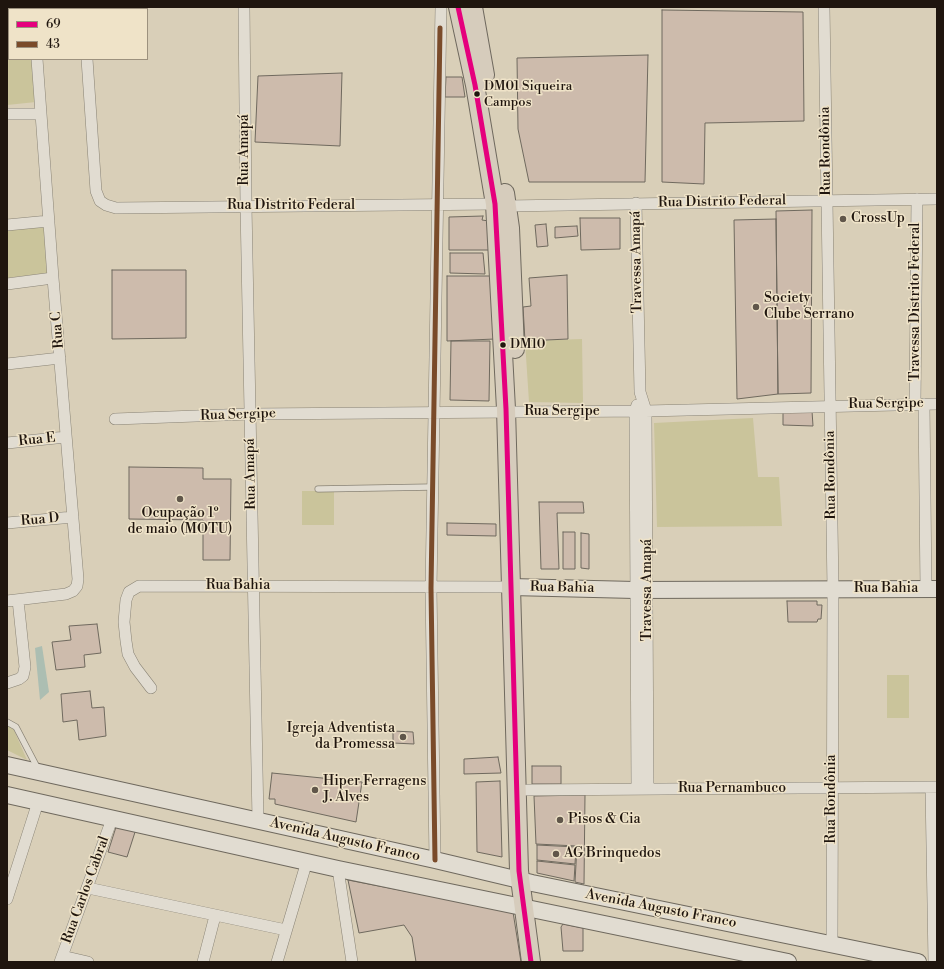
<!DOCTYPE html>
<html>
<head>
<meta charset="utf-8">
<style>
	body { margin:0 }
	#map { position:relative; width:944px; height:969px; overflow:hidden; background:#d9cfb8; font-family:"Libre Bodoni",serif }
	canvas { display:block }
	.frame { position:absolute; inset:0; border:8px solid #1f150e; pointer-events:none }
	.legend { position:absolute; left:8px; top:8px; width:140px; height:52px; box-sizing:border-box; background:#efe3c8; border:1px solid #9c917e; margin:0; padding:5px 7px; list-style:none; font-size:12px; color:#1f150e }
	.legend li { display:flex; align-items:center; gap:8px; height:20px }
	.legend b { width:20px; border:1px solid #9c917e }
</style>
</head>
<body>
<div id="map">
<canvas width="944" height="969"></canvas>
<div class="frame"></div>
<ul class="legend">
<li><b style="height:5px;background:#e5007d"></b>69</li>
<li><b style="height:5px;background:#7a4b2a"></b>43</li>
</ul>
</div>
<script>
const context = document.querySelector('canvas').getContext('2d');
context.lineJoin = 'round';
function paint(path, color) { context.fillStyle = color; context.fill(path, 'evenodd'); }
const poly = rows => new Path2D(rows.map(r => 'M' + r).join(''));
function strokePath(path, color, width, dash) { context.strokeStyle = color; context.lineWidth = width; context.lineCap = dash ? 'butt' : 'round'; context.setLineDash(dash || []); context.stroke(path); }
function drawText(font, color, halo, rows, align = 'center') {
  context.font = font + ' "Libre Bodoni",serif'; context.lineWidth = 3; context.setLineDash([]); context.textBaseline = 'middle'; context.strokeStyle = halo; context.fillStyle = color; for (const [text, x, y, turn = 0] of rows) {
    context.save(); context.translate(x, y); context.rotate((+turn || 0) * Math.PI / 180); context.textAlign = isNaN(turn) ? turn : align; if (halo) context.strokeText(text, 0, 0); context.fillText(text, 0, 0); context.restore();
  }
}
paint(poly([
	[7,42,9,42,9,59,32,59,36,102,7,105],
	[45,225,48,273,7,278,7,230],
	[582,339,583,403,529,402,525,341],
	[753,418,758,477,779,477,782,526,657,527,654,423],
	[302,491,334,491,334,525,302,525],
	[887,675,909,675,909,718,887,718],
	[7,726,13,728,27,760,7,750]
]), '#cac49b');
paint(poly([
	[42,646,49,692,40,700,35,648]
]), '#acbeb2');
const building = poly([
	[662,10,803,12,804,121,705,123,704,184,662,182,662,10],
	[648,55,645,182,529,182,518,129,517,58,648,55],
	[342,73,340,146,255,142,258,76,342,73],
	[446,77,462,77,465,97,445,97,446,77],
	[812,210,811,393,778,394,776,211,812,210],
	[483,216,482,220,489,221,491,250,449,250,449,217,483,216],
	[580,218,620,218,620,249,581,250,580,218],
	[776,219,778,394,737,399,734,220,776,219],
	[546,224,548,246,537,247,535,225,546,224],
	[577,226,578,236,555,238,555,227,577,226],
	[450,253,483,253,485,274,450,273,450,253],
	[112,270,186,270,186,338,112,339,112,270],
	[567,275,568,339,525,341,523,307,531,306,529,278,567,275],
	[447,276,491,276,495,339,447,341,447,276],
	[451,341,490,341,489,401,450,400,451,341],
	[783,411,812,411,813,426,783,425,783,411],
	[129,467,203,468,203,479,231,479,230,560,203,560,203,520,129,519,129,467],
	[539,502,583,502,584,513,557,513,559,569,541,569,539,502],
	[447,523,496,524,496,536,447,535,447,523],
	[563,532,575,532,575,569,563,569,563,532],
	[581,533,589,534,589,569,581,568,581,533],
	[787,601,817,601,817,605,822,605,821,619,818,619,817,622,788,622,787,601],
	[97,624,101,653,84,655,85,667,56,670,52,642,71,640,69,626,97,624],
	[90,691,92,708,104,707,106,736,79,740,77,720,63,722,61,694,90,691],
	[393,731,413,732,414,744,393,743,393,731],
	[498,757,501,773,464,774,464,759,498,757],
	[532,766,561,766,561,784,532,784,532,766],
	[272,773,362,782,356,822,275,804,275,799,269,799,272,773],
	[500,781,502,857,477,852,476,782,500,781],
	[585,795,584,884,575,882,577,846,536,844,534,796,585,795],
	[117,824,136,829,127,857,108,852,117,824],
	[537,845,576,847,575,864,537,860,537,845],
	[537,861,575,865,574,881,537,873,537,861],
	[348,880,513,912,521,962,416,962,412,937,404,925,359,933,348,880],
	[563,924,583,928,583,951,563,951,561,927,563,924]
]);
paint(building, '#cdbbac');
strokePath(building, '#6f695e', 1);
const service = poly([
	[318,489,432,487],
	[7,722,16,727,38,769]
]);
const minor = poly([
	[83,7,84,9],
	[244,7,246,206,258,820],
	[824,7,833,589,832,944],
	[7,40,9,40],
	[87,59,96,191,100,201,106,205,116,208,495,204],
	[7,114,40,114],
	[636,203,640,392,646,411,648,789],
	[507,206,937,199],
	[7,225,49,221],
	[7,284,53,278],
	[7,364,60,358],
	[915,404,917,199],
	[924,404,926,590],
	[115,419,250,414,646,411,937,404],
	[7,443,66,437],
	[7,523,73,517],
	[7,601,66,594,73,591,77,586,78,579,53,278,37,59],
	[7,683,19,679,23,676,25,667,18,600],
	[151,688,135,667,128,654,126,641,124,622,126,600,129,592,139,586,511,587],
	[931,788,934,962],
	[637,789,635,411,637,405],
	[527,790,937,787],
	[435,860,431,588,441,7],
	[338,869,352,962],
	[88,888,286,930],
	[7,899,38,802],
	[62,956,88,962],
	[60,962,112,819],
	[203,962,215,916],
	[277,962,307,861]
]);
const secondary = poly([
	[511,587,635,590,937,589],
	[7,765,435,860,532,883,918,962],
	[7,795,338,869,788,962]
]);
const primary = poly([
	[458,7,475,85,495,204,506,409,519,871,531,962],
	[473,7,485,75],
	[505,193,510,228,515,349]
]);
strokePath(service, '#898375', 7);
strokePath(minor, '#898375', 12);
strokePath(secondary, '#6f695e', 18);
strokePath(primary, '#6f695e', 20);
strokePath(service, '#e1dcd1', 5.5);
strokePath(minor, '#e1dcd1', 11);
strokePath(secondary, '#e1dcd1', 16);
strokePath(primary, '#d6ccbc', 18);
strokePath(poly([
	[458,7,475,85,495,204,506,409,519,871,531,962]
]), '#e5007d', 5);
strokePath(poly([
	[435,860,431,588,440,28]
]), '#7a4b2a', 5);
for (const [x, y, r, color] of [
	[477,94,3.5,"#1f150e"],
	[843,219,4,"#60564a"],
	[756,307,4,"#60564a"],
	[503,345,3.5,"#1f150e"],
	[180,499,4,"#60564a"],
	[403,737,4,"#60564a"],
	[315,790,4,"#60564a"],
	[560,820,4,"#60564a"],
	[556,854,4,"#60564a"]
]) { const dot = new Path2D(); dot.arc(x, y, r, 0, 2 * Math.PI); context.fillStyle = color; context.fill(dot); strokePath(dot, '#efe3c8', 1.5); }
drawText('13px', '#1f150e', '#efe3c8', [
	["DM01 Siqueira",484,87],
	["Campos",484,103],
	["DM10",510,345]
], 'left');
drawText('14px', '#1f150e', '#efe3c8', [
	["Rua Amapá",245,150,-90],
	["Rua Rondônia",826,151,-91],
	["Rua Distrito Federal",722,202,-1],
	["Rua Distrito Federal",291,206],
	["Travessa Amapá",637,262,-91],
	["Travessa Distrito Federal",916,302,-90],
	["Rua C",58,330,-95],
	["Rua Sergipe",886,404,-1],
	["Rua Sergipe",562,412],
	["Rua Sergipe",238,415,-2],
	["Rua E",37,440,-6],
	["Rua Amapá",251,474,-91],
	["Rua Rondônia",831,475,-91],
	["Rua D",40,520,-5],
	["Rua Bahia",238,586],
	["Rua Bahia",562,588,1],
	["Rua Bahia",886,589],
	["Travessa Amapá",648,590,-90],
	["Rua Pernambuco",732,789],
	["Rua Rondônia",832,799,-90],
	["Avenida Augusto Franco",345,840,13],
	["Rua Carlos Cabral",86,890,-70],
	["Avenida Augusto Franco",661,909,11]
]);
drawText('14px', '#1f150e', '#efe3c8', [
	["CrossUp",851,219],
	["Society",764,299],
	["Clube Serrano",764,315],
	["Ocupação 1º",180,514,"center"],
	["de maio (MOTU)",180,530,"center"],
	["Igreja Adventista",395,729,"right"],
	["da Promessa",395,745,"right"],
	["Hiper Ferragens",323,782],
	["J. Alves",323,798],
	["Pisos & Cia",568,820],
	["AG Brinquedos",564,854]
], 'left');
</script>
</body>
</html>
